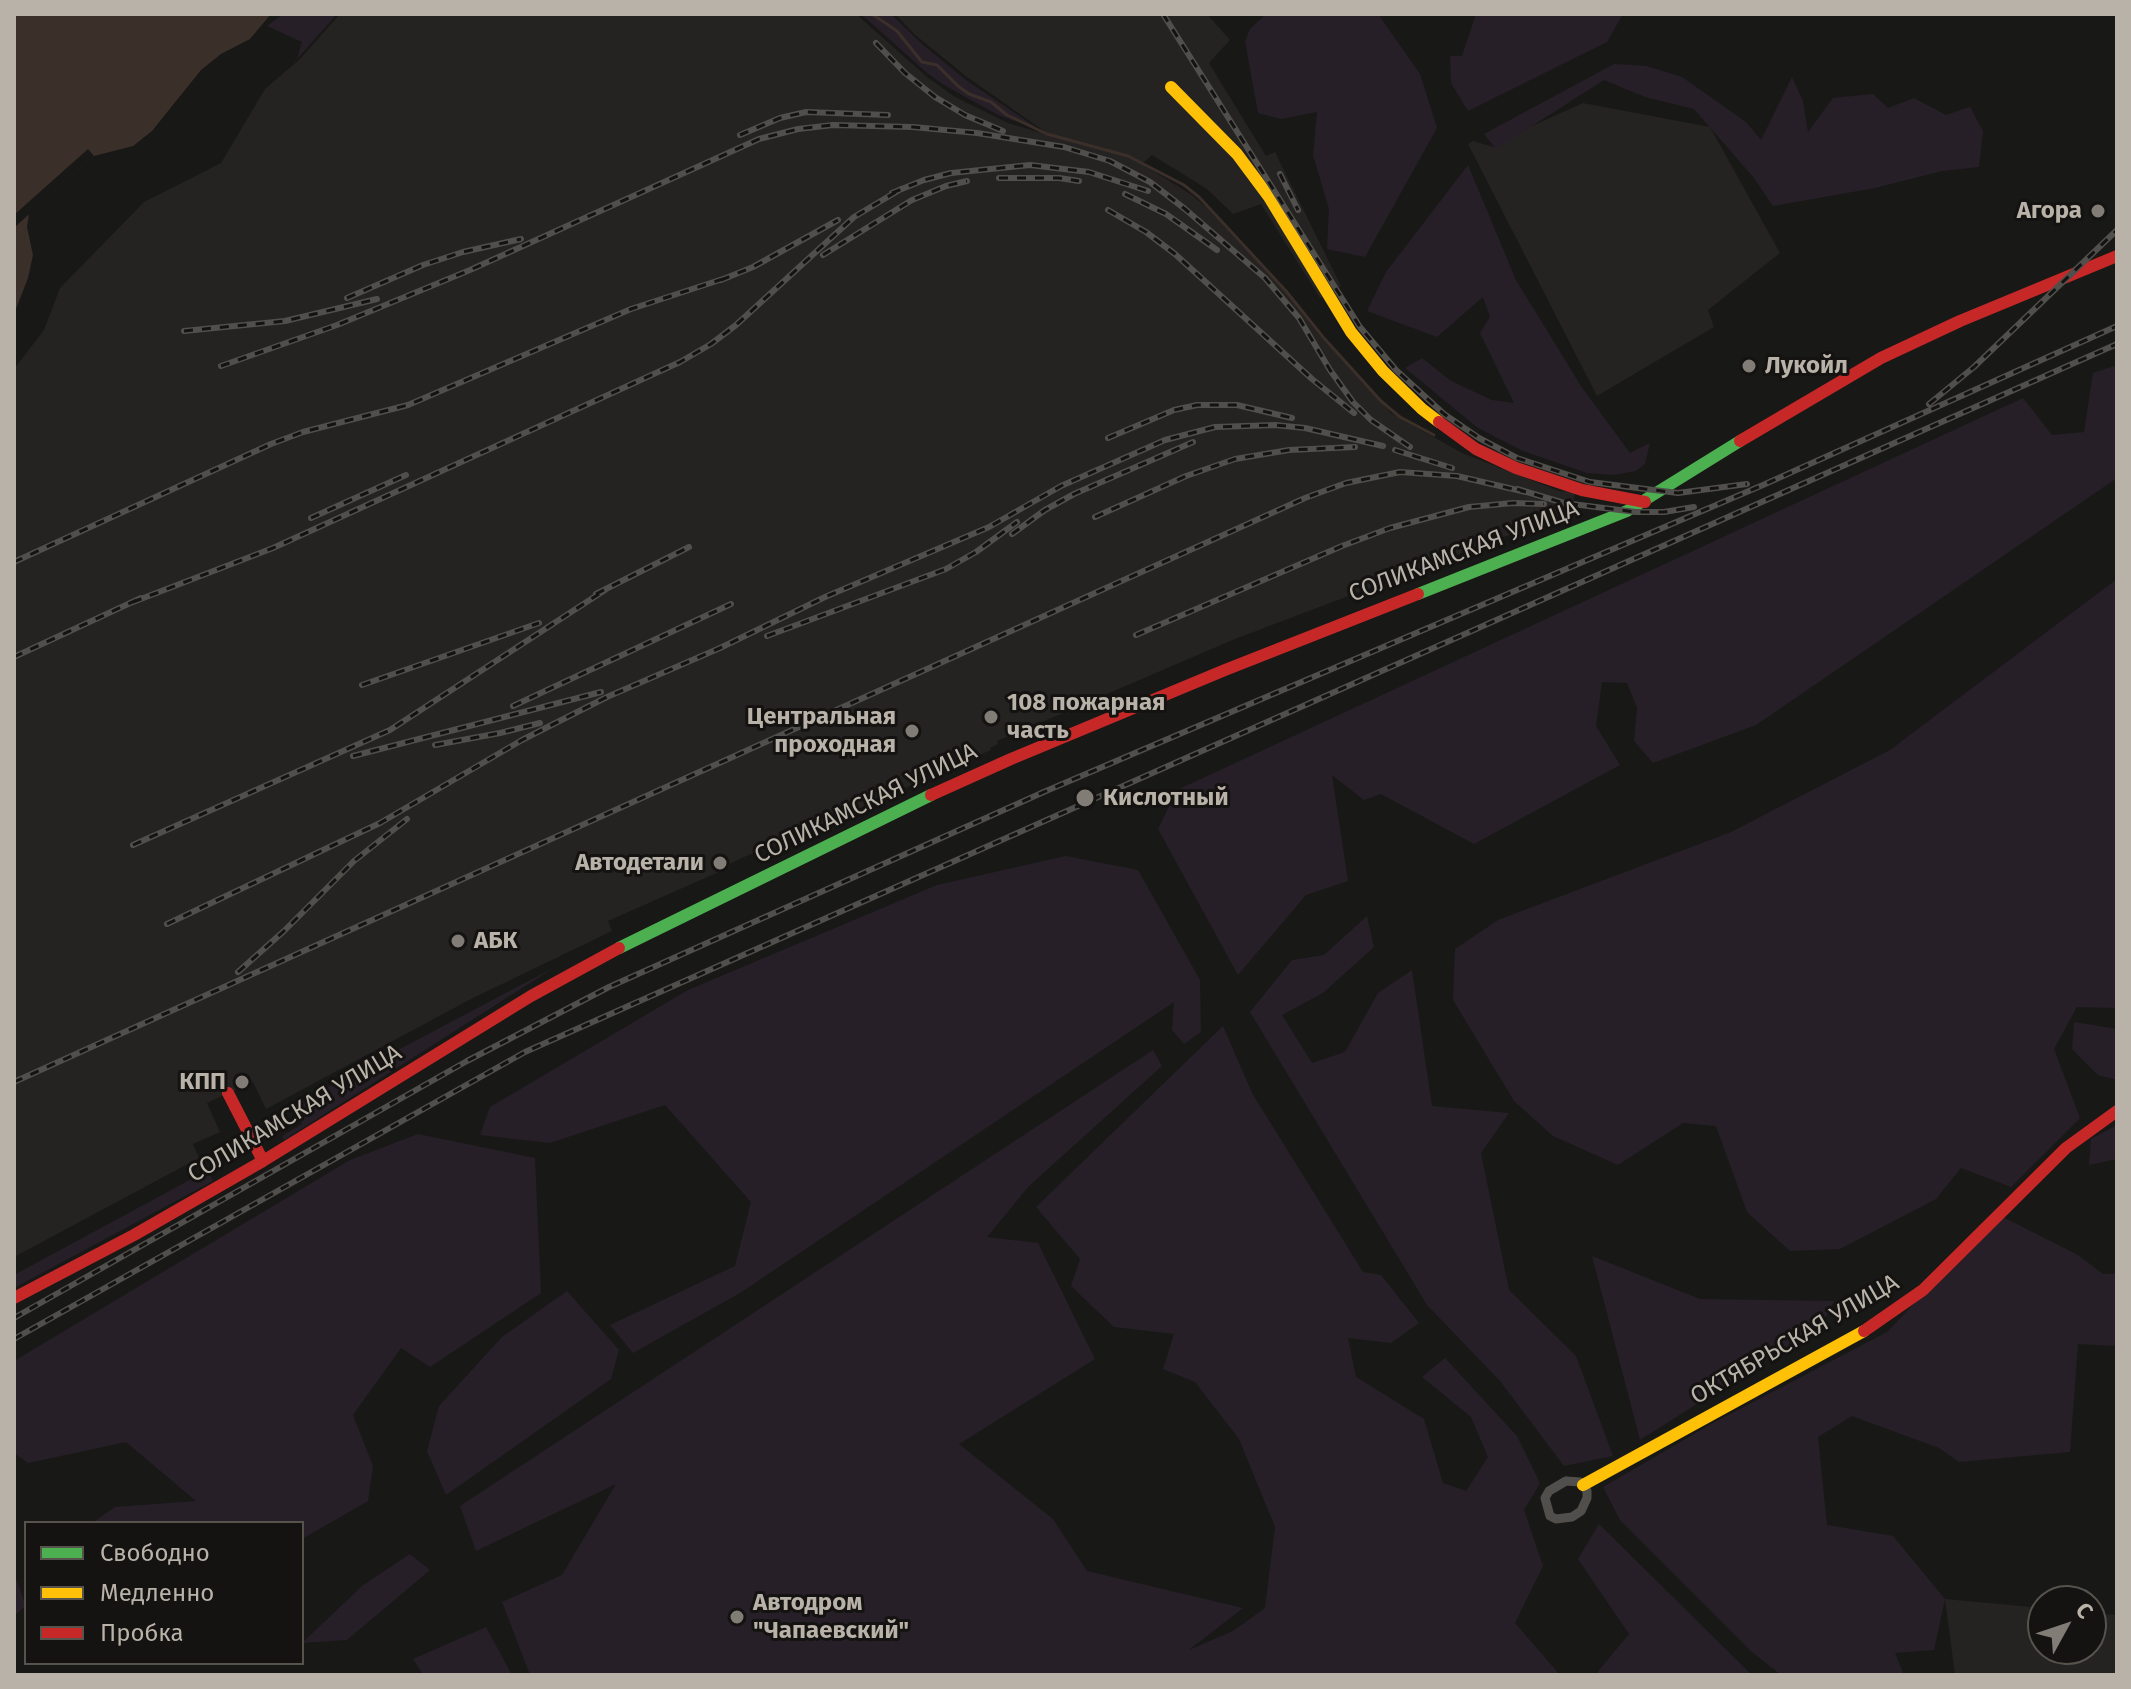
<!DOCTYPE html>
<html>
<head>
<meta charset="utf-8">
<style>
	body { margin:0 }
	#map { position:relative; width:2131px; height:1689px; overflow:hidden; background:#181817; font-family:"Fira Sans",sans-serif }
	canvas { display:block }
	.frame { position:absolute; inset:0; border:16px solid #b9b2a8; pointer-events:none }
	.legend { position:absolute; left:24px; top:1521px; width:280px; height:144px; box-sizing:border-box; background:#141311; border:2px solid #56534d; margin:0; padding:10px 14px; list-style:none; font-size:24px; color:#b9b2a8 }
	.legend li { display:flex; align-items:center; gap:16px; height:40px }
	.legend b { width:40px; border:2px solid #56534d }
	.north { position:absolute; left:2027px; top:1585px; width:80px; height:80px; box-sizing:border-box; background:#141311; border:2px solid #56534d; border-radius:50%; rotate:50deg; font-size:22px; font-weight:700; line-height:32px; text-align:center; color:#b9b2a8 }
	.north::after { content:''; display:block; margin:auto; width:28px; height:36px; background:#817c75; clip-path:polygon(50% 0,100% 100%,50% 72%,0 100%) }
</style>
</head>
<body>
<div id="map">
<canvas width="2131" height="1689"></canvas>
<div class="frame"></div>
<ul class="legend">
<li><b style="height:10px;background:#4caf50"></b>Свободно</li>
<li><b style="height:10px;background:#ffc107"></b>Медленно</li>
<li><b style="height:10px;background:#c62828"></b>Пробка</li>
</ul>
<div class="north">С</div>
</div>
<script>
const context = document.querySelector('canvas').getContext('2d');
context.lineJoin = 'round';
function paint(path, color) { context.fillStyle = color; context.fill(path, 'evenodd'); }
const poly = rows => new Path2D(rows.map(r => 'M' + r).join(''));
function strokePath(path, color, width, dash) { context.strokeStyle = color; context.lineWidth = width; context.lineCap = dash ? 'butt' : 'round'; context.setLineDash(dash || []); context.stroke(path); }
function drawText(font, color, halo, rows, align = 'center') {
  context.font = font + ' "Fira Sans",sans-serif'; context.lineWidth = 6; context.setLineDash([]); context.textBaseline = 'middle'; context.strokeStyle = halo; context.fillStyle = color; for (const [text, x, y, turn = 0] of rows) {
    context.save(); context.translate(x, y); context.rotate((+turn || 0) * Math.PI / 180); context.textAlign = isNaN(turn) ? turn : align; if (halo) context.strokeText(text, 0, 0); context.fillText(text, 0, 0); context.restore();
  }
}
paint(poly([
	[340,14,856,14,927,77,955,97,1008,123,1051,136,967,77,914,34,895,14,1207,14,1230,40,1209,63,1266,156,1275,152,1341,286,1320,298,1261,204,1233,214,1207,189,1152,155,1142,164,1192,195,1207,208,1293,300,1314,329,1391,413,1462,453,1559,491,1575,492,1572,510,1583,512,1583,517,1562,515,1235,639,1086,703,1084,701,1074,705,1075,708,997,741,998,744,990,748,991,750,775,846,773,844,729,864,730,867,608,921,612,931,471,999,266,1109,253,1082,207,1103,220,1132,193,1144,199,1158,14,1257,14,369,44,330,60,288,144,202,221,163,265,89,300,59],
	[1583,103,1710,127,1780,253,1708,310,1714,327,1597,396,1468,144,1473,141,1494,147,1530,127],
	[1945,1599,2043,1608,2043,1649,2091,1649,2091,1613,2117,1615,2117,1675,1955,1675]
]), '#242321');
paint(poly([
	[283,14,337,14,297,59,302,42,267,26],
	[861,14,891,14,922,44,966,80,1040,130,998,115,944,85,927,73],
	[1266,14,1378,14,1420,74,1437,128,1365,257,1327,249,1329,209,1313,155,1317,112,1281,119,1258,113,1245,41,1250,29],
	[1476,14,1623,14,1607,42,1468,111,1451,83,1450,56,1462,56],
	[1614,64,1646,66,1682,77,1746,122,1761,140,1792,77,1803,101,1808,132,1833,98,1873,94,1888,108,1914,98,1946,115,1970,107,1983,131,1979,167,1942,171,1875,188,1773,206,1754,178,1694,109,1645,97,1604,80,1496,149,1484,134],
	[1468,165,1516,280,1581,386,1630,453,1650,443,1645,464,1636,471,1614,475,1587,473,1523,451,1478,428,1405,368,1422,358,1451,381,1492,400,1514,403,1480,333,1490,317,1483,297,1437,337,1367,311,1386,272],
	[2117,365,2117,478,1756,725,1653,763,1634,741,1637,708,1627,683,1602,682,1596,726,1620,765,1474,844,1381,794,1364,800,1332,775,1348,881,1306,895,1238,975,1158,829,1177,790,2023,398,2052,435,2084,432,2093,373],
	[2117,579,2117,1008,2077,1007,2054,1049,2080,1118,2011,1187,1961,1168,1936,1199,1840,1249,1790,1251,1747,1212,1716,1126,1683,1123,1618,1165,1553,1136,1514,1101,1453,1000,1455,949,1498,920,1731,832,1890,750],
	[1066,856,1138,870,1200,980,1201,1032,1184,1044,1172,1030,1174,1002,740,1293,633,1353,610,1325,735,1266,751,1202,665,1105,550,1143,480,1135,490,1107,688,990,937,885],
	[1367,916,1374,947,1323,993,1282,1015,1312,1063,1345,1052,1378,993,1412,970,1432,1106,1509,1113,1481,1153,1509,1290,1576,1356,1613,1456,1564,1466,1500,1381,1427,1305,1250,1012,1292,960,1324,955],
	[555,967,284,1140,282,1136,302,1124,292,1106],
	[2074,1022,2117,1029,2117,1080,2098,1075,2072,1049],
	[1223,1026,1252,1093,1363,1272,1381,1275,1419,1323,1391,1343,1348,1338,1356,1377,1424,1419,1443,1483,1466,1491,1488,1457,1471,1417,1422,1377,1445,1358,1517,1436,1540,1483,1524,1510,1543,1566,1515,1623,1560,1675,530,1675,502,1602,562,1575,616,1484,476,1551,460,1506,1153,1050,1162,1066,1029,1186,987,1237,1038,1243,1095,1359,959,1444,1053,1519,1087,1571,1243,1608,1189,1650,1233,1631,1265,1608,1275,1527,1239,1439,1195,1382,1163,1369,1174,1334,1114,1327,1071,1286,1080,1259,1036,1207],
	[2117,1125,2117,1159,2089,1165,2091,1139],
	[418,1134,535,1158,541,1293,430,1367,401,1348,353,1415,373,1466,368,1501,302,1539,302,1523,92,1523,115,1507,196,1501,126,1442,28,1463,14,1453,14,1361,350,1160],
	[208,1170,213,1181,14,1288,14,1275],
	[1999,1215,2078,1255,2103,1274,2117,1274,2117,1346,2078,1344,2070,1452,1959,1462,1939,1448,1852,1416,1818,1437,1827,1525,1893,1536,1945,1599,1934,1650,1895,1653,1904,1675,1781,1675,1752,1652,1620,1520,1603,1487,1713,1423,1887,1332],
	[1592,1256,1700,1299,1834,1301,1822,1325,1640,1440],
	[567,1291,619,1350,611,1379,446,1495,427,1451,439,1406,502,1337],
	[1599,1524,1752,1675,1595,1675,1629,1634,1578,1559],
	[410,1554,430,1570,347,1640,302,1643,362,1586],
	[14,1573,26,1606,14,1616],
	[486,1627,512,1675,423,1675,413,1659]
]), '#271f27');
paint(poly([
	[14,14,271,14,250,39,221,54,201,70,152,131,133,146,94,156,29,214,27,227,33,255,28,278,14,314]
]), '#3b2f2a');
paint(poly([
	[88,149,94,156,16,226,14,215]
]), '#181817');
strokePath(poly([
	[872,14,897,31,922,62,937,65,958,86,969,94,991,102,1007,115,1047,134,1128,156,1184,185,1199,197,1286,291,1323,337,1381,401,1400,417,1434,435]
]), '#3b2f2a', 3);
strokePath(poly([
	[1566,1481,1580,1482,1587,1491,1587,1498,1581,1511,1572,1517,1556,1519,1550,1516,1545,1498,1549,1491,1566,1481]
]), '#514f4b', 9);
strokePath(poly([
	[1418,594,1627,511,1740,441],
	[619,948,931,795]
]), '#4caf50', 12);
strokePath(poly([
	[1171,87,1237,154,1269,197,1351,332,1383,371,1422,409,1439,422],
	[1583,1485,1864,1331]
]), '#ffc107', 12);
strokePath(poly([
	[1439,422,1476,449,1516,468,1582,490,1645,502],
	[1740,441,1881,358,1960,321,2117,256],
	[931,795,1011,759,1225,670,1418,594],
	[228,1093,263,1161],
	[14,1298,134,1235,263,1161,531,996,619,948],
	[1864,1331,1923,1290,2066,1148,2117,1111]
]), '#c62828', 12);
const rail = poly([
	[1163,14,1360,327,1396,370,1444,414,1479,438,1517,458,1590,482,1678,493,1747,484],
	[876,43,905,73,935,97,965,115,1003,131],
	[740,135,780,118,806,112,888,115],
	[1280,174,1298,210],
	[999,178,1059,178,1079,181],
	[892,193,924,180,951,173,1030,165,1089,172,1148,191],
	[1125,194,1166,214,1217,250],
	[1108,210,1146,232,1175,254,1312,379,1354,413],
	[823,255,912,200,946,186,967,181],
	[721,280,753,267,838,220],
	[347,298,423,265,463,252,521,239],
	[184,331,285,321,377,299],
	[221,366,337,325,470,270,759,139,798,129,833,125,913,127,977,133,1064,147,1110,161,1150,182,1185,209,1265,278,1299,318,1330,370,1353,402,1371,420,1410,447],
	[1929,404,1974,367,2117,230],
	[1108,438,1174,410,1197,405,1237,405,1292,418],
	[1395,450,1452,468],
	[1517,489,1564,503,1636,512,1664,512,1694,507],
	[1095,517,1186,476,1235,459,1289,450,1355,447],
	[311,518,406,475],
	[1012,534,1045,510,1074,494,1193,442],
	[14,562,271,444,303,432,408,405,631,309,729,277],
	[596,594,689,547],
	[133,602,273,548,680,362,711,344,736,325,854,217,901,189],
	[1136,635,1342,546,1390,528,1469,507,1513,503,1544,504],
	[767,636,946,569,976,552,1017,522],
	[14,657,141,598],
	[362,685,539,623],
	[513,706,731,604],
	[435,745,500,733,540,723],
	[353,756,601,692],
	[133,845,390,730,605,590],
	[167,924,380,823,522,740,607,697,720,648,825,597,989,527,1061,486,1165,440,1215,427,1275,425,1305,428,1383,446],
	[238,972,284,931,354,861,407,819],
	[14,1082,1305,498,1346,483,1400,472,1457,476,1526,492],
	[14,1318,467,1061,609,987,1046,791,1763,485,2117,326],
	[14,1339,525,1052,2117,344]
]);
strokePath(rail, '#504f4b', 6);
strokePath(rail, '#141311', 3, [9]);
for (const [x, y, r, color] of [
	[2098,211,8,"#817c75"],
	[1749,366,8,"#817c75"],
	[991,717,8,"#817c75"],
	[912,731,8,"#817c75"],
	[1085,798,10,"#817c75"],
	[720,863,8,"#817c75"],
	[458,941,8,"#817c75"],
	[242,1082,8,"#817c75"],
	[737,1617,8,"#817c75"]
]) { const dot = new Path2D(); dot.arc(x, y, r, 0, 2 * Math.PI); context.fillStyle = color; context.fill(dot); strokePath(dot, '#141311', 3); }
drawText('bold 24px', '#b9b2a8', '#141311', [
	["Агора",2082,211,"right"],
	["Лукойл",1765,366],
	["108 пожарная",1007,703],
	["часть",1007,731],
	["Центральная",896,717,"right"],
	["проходная",896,745,"right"],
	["Кислотный",1103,798],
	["Автодетали",704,863,"right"],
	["АБК",474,941],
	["КПП",226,1082,"right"],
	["Автодром",753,1603],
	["\"Чапаевский\"",753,1631]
], 'left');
drawText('24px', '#b9b2a8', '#141311', [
	["СОЛИКАМСКАЯ УЛИЦА",1464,552,-21],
	["СОЛИКАМСКАЯ УЛИЦА",866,804,-26],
	["СОЛИКАМСКАЯ УЛИЦА",295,1114,-31],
	["ОКТЯБРЬСКАЯ УЛИЦА",1795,1340,-30]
]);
</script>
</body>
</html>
